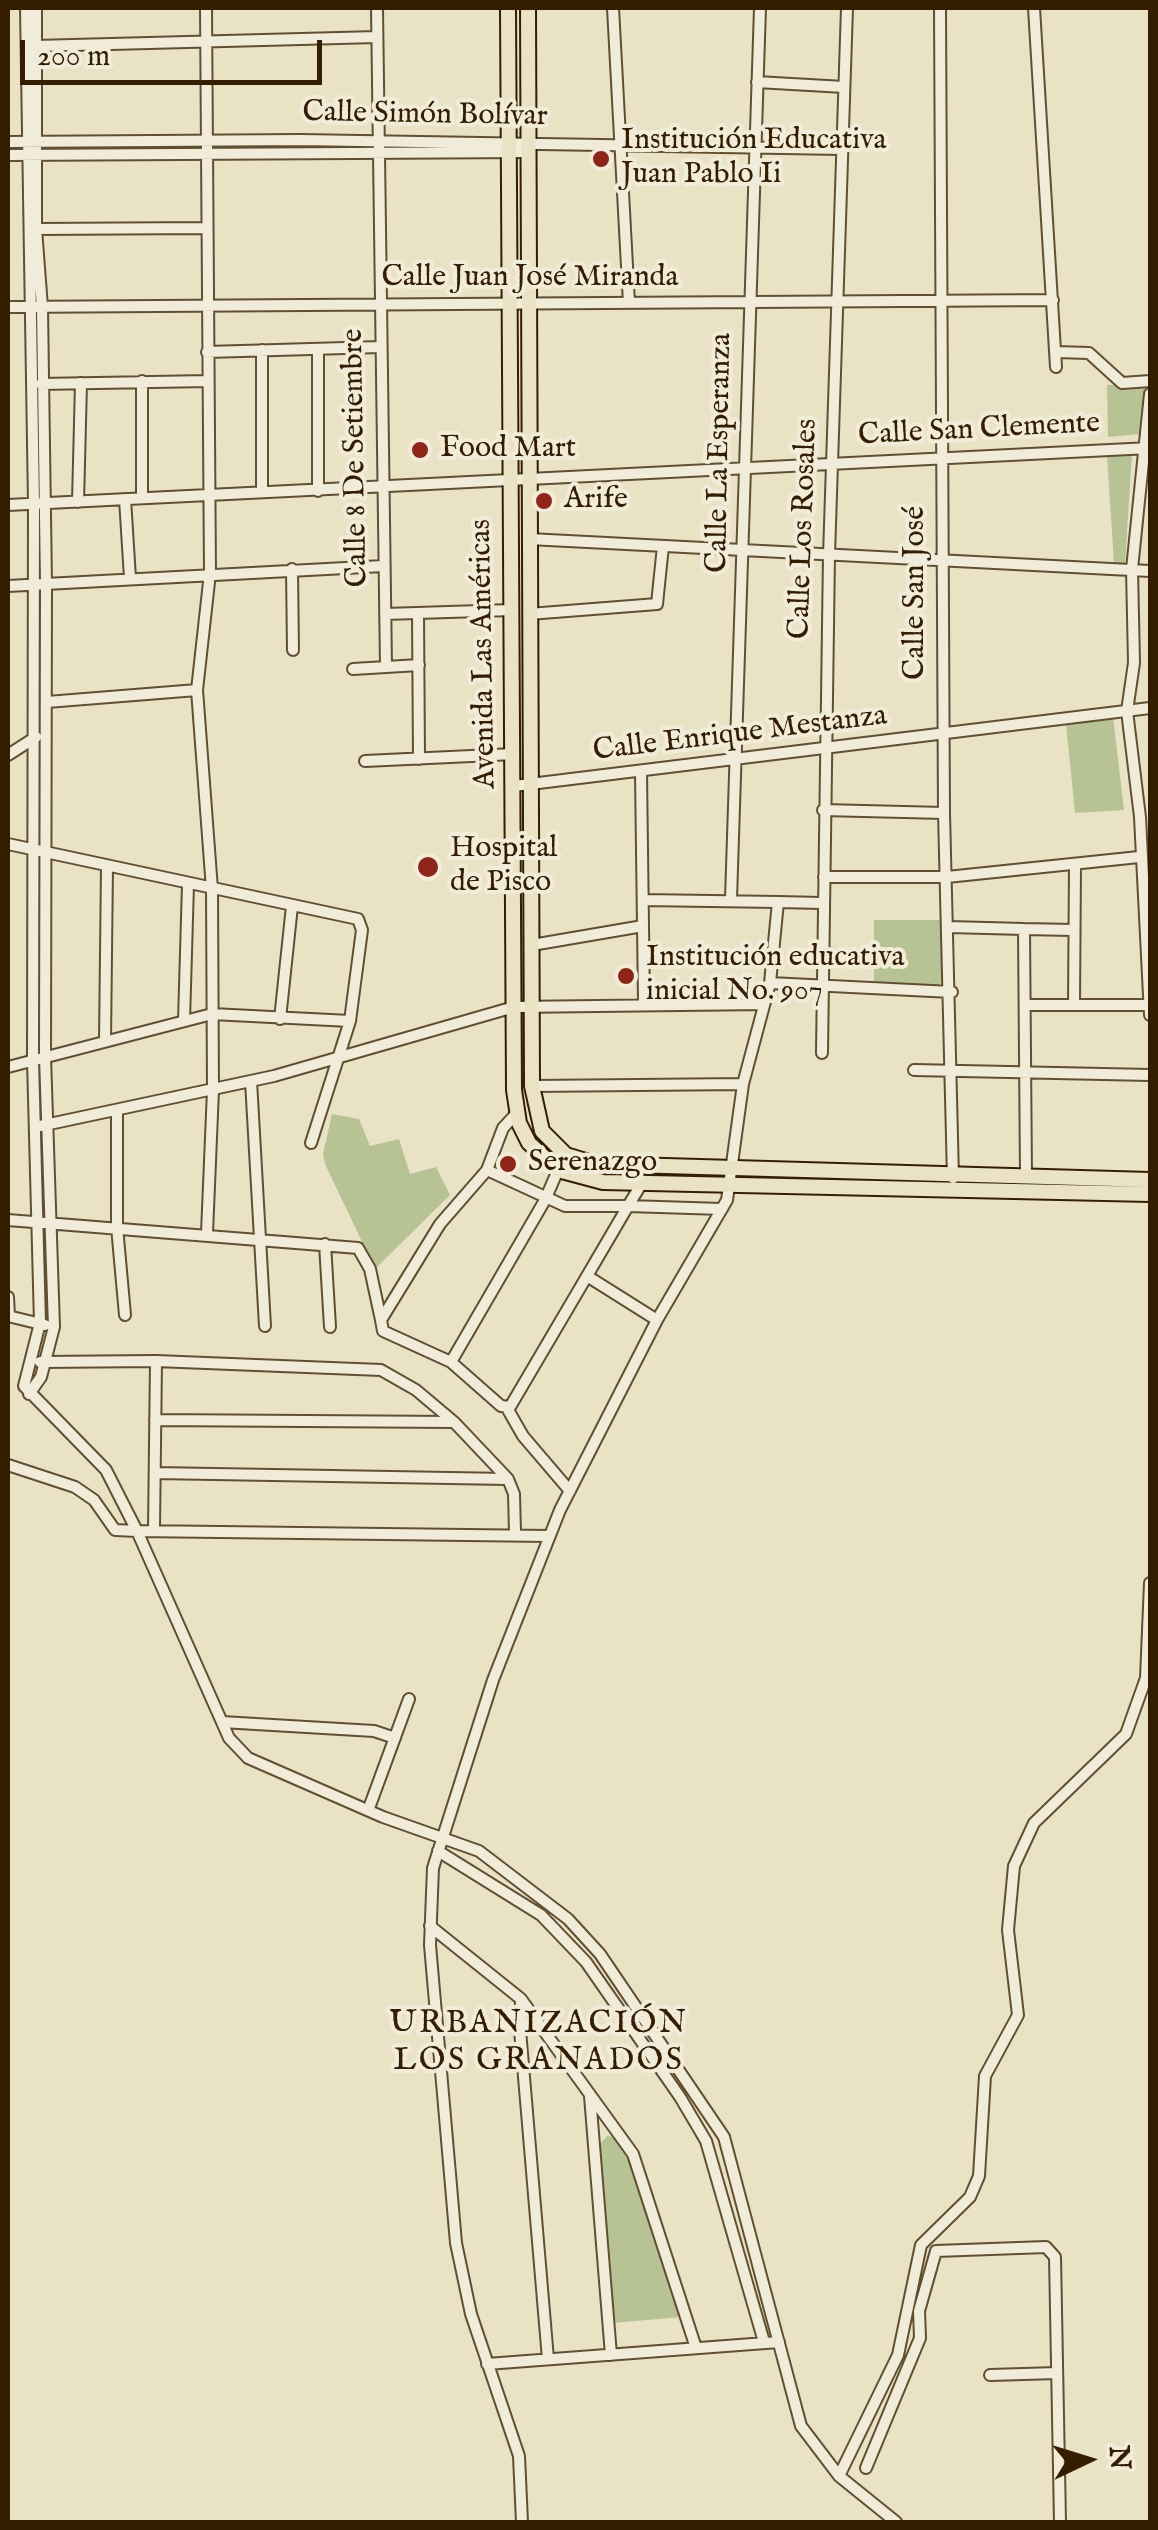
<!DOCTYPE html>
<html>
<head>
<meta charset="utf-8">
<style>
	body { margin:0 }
	#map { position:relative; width:1158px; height:2530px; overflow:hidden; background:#eae2c5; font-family:"IM FELL English",serif }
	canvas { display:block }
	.frame { position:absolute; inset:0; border:10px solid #351e00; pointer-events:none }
	.north { position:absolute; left:1038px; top:2410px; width:100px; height:100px; -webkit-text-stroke:8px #f1ecd9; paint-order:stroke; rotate:86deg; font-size:28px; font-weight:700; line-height:40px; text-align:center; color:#351e00 }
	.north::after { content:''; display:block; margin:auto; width:35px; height:45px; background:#351e00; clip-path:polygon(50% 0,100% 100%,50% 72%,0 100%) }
	.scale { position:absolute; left:20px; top:40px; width:302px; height:45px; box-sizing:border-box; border:5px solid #351e00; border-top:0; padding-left:12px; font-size:30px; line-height:35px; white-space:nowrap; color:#351e00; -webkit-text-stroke:8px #f1ecd9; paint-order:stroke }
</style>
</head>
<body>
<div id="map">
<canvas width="1158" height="2530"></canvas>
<div class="frame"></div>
<div class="north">N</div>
<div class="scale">200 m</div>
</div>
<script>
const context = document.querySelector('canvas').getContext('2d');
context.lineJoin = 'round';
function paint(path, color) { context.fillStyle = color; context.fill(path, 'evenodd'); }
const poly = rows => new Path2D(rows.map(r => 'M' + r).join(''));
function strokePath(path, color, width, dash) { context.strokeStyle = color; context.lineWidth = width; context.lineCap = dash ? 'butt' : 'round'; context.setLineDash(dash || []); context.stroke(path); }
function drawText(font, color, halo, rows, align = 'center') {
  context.font = font + ' "IM FELL English",serif'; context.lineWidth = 8; context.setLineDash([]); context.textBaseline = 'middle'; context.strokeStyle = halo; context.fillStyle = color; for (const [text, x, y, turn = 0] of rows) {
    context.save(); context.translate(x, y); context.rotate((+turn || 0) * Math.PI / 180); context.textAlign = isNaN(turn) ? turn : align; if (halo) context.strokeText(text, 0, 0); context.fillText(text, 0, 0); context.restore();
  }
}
paint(poly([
	[1145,384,1141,434,1108,437,1107,385],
	[1132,454,1125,565,1114,564,1107,456],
	[1113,717,1124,810,1075,813,1066,724],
	[874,920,944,920,944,981,938,985,874,983],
	[332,1114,359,1119,370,1146,399,1139,410,1174,436,1167,450,1195,375,1269,325,1164,323,1154],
	[607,2136,615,2137,626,2152,681,2317,613,2323,598,2146]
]), '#b7c395');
const minor = poly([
	[26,8,34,504,33,1060,40,1323,24,1386,106,1470,137,1531,549,1536],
	[206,8,210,573,197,690,212,889,213,1090,207,1233],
	[377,8,386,667],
	[613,8,629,303],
	[940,8,944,813,953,1178],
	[1034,8,1056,367],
	[35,46,377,37],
	[757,82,844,87],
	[8,142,300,140,842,149],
	[8,155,528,152],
	[36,229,206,228],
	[8,307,1053,300],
	[318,349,318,491],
	[207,352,380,347],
	[1056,352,1089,353,1122,383,1150,381],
	[142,381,142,498],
	[41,384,208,381],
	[1150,394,1132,569,1134,663,1127,711,1140,817,1150,1015],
	[262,489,262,350],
	[125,499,130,578],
	[78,502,81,383],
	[8,505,1150,448],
	[529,539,1150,571],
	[292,569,293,650],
	[8,586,383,566],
	[418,613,419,759],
	[385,614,512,610],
	[529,614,657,604,663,546],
	[353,669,419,665],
	[47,702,197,690],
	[8,755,36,737],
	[365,761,514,754],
	[641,772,644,1003],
	[514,786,1150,708],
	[823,810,944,813],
	[8,844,358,919,362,930,350,1021,311,1143],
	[824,877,947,877,1139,857],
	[731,899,760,8],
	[643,900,778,902],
	[949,927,1024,929,1026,1178],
	[1024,929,1073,930],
	[532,945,643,926],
	[770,983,952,992],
	[1027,1005,1149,1005],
	[1074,1005,1075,864],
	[280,1019,292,906],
	[184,1021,188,884],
	[105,1041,107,866],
	[822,1053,829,555,847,8],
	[8,1067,212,1014,350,1021],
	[914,1070,1150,1075],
	[251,1081,265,1326],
	[532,1086,743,1084],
	[117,1111,117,1227,125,1315],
	[40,1126,274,1076,514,1007,764,1004],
	[487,1170,503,1128,517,1113],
	[642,1183,628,1206,587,1276,510,1407,501,1406,451,1362,383,1331,381,1320,440,1224,487,1170,565,1206,628,1206,722,1209],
	[8,1220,358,1248,370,1269,381,1320],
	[325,1244,330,1327],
	[587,1276,657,1320],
	[8,1297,9,1316],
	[8,1316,45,1325],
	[40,1362,156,1361,381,1370,416,1390,454,1422,508,1479,514,1494,515,1533],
	[451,1362,545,1200,558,1170],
	[29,1394,41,1377,54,1327,45,1057,46,584,42,307,36,229,36,8],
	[507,1408,523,1436,570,1491],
	[155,1420,454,1422],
	[8,1465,75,1487,94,1500,115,1530,137,1531,229,1738,248,1758,383,1817,479,1851,568,1919,600,1954,724,2137,801,2426,839,2476,896,2522],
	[155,1473,508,1479],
	[154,1529,156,1361],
	[222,1722,374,1731,395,1738],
	[369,1808,409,1699],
	[438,1851,541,1915,586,1962,680,2097,706,2141,764,2342],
	[430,1926,521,1999,633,2154,696,2348],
	[521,2000,520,2030,548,2359],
	[590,2096,611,2355],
	[487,2364,779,2342],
	[990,2375,1057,2373],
	[866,2468,920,2338,919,2311,936,2251,1046,2247,1055,2257,1060,2522],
	[839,2476,898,2355,921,2245,970,2197,979,2176,985,2076,1018,2015,1008,1930,1014,1866,1034,1823,1126,1734,1146,1678,1150,1583],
	[522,2522,519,2456,471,2314,456,2243,430,1945,433,1868,493,1680,560,1510,657,1320,727,1200,743,1084,770,983,778,902,822,903]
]);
const major = poly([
	[508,8,514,1090,519,1123,529,1143,558,1170,603,1182,1150,1194],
	[528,8,532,1086,542,1131,566,1155,596,1164,1150,1180]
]);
strokePath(minor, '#624f31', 14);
strokePath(major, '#351e00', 18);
strokePath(minor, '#f1ecd9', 10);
strokePath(major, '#eae2c5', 14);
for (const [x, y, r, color] of [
	[601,159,10,"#8f2418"],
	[420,450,10,"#8f2418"],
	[544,501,10,"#8f2418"],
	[428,867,12,"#8f2418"],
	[626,976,10,"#8f2418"],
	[508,1164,10,"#8f2418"]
]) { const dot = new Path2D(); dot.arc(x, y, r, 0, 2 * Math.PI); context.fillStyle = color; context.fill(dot); strokePath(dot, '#f1ecd9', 4); }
drawText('30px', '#351e00', '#f1ecd9', [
	["Calle Simón Bolívar",425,116,1],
	["Calle Juan José Miranda",530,279],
	["Calle San Clemente",979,431,-3],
	["Calle La Esperanza",721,453,-89],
	["Calle 8 De Setiembre",357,458,-91],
	["Calle Los Rosales",805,529,-88],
	["Calle San José",917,593,-90],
	["Avenida Las Américas",485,654,-91],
	["Calle Enrique Mestanza",740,735,-7]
]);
drawText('30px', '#351e00', '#f1ecd9', [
	["Institución Educativa",621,142],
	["Juan Pablo Ii",621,176],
	["Food Mart",440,450],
	["Arife",564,501],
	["Hospital",450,850],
	["de Pisco",450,884],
	["Institución educativa",646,959],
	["inicial No. 907",646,993],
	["Serenazgo",528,1164]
], 'left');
context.letterSpacing = '2.5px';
drawText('32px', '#351e00', '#f1ecd9', [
	["URBANIZACIÓN",539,2025],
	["LOS GRANADOS",539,2062]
]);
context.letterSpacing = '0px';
</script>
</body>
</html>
